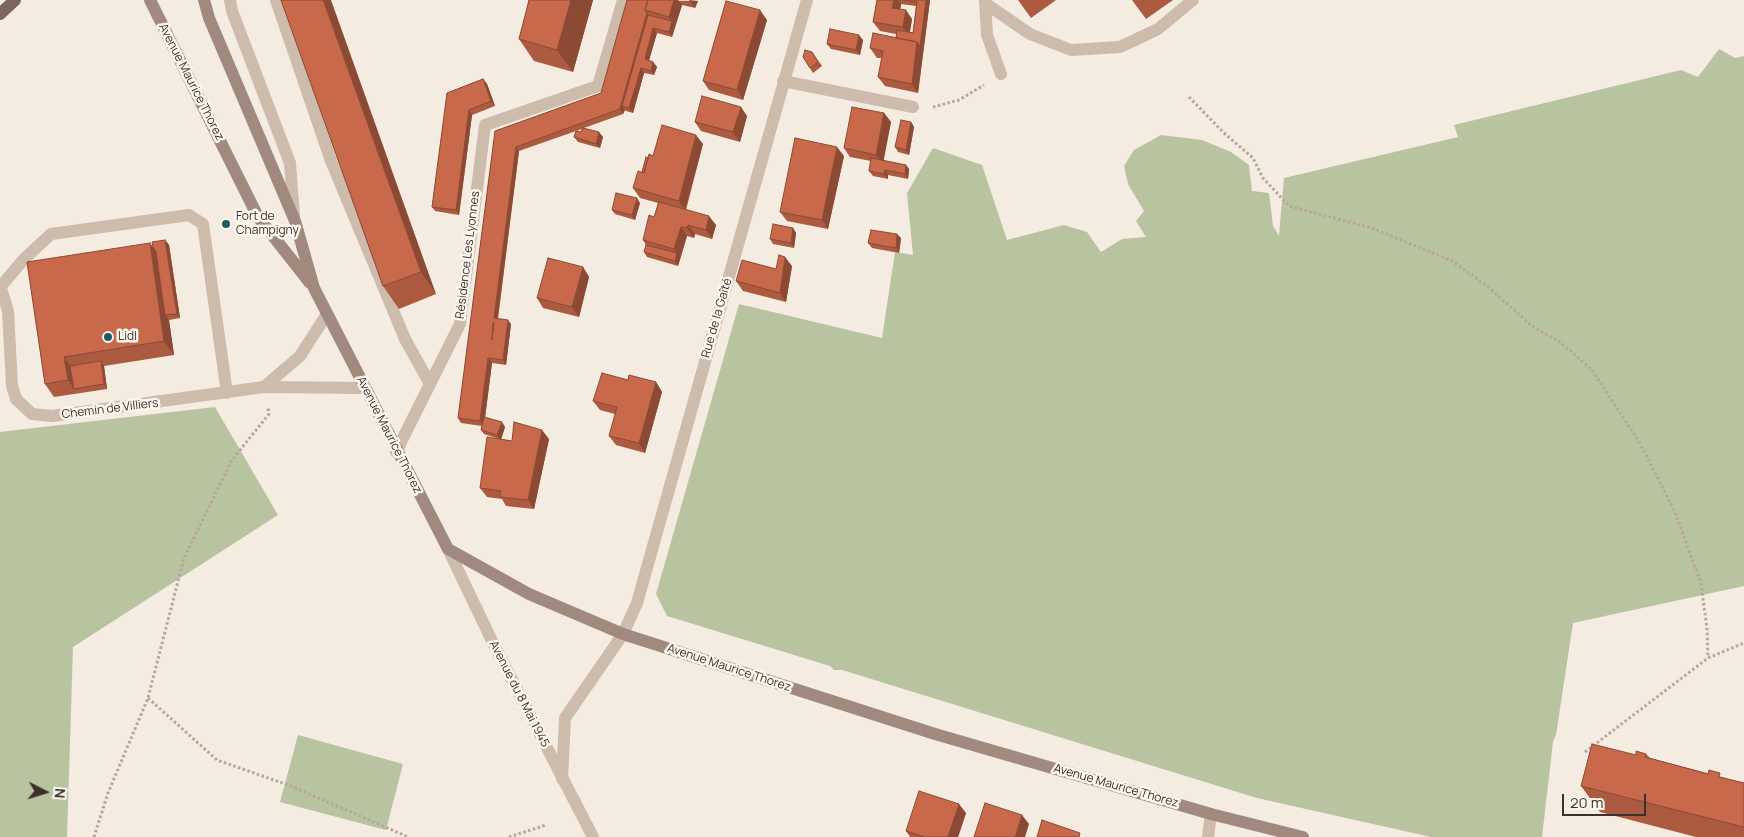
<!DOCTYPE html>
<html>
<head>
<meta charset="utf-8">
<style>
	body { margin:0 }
	#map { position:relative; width:1744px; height:837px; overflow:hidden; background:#f4ebe1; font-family:Manrope,sans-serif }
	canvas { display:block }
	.north { position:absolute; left:20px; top:767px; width:50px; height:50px; -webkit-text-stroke:4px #fbf5ee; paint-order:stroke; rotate:95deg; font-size:14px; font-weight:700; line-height:20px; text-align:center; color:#3b302b }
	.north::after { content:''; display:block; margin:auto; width:18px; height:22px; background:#3b302b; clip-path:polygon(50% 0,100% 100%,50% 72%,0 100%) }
	.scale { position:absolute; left:1562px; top:794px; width:84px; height:22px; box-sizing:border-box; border:2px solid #3b302b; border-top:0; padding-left:6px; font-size:15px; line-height:18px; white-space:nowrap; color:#3b302b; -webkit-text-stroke:4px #fbf5ee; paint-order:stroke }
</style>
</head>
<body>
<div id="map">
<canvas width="1744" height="837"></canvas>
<div class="north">N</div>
<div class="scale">20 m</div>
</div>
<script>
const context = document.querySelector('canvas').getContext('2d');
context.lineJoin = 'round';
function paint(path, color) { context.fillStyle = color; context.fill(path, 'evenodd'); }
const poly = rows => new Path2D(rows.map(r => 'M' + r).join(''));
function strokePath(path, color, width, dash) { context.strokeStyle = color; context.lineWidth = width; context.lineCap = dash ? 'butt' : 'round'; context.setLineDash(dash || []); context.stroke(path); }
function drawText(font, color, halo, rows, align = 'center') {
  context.font = font + ' Manrope,sans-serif'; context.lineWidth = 5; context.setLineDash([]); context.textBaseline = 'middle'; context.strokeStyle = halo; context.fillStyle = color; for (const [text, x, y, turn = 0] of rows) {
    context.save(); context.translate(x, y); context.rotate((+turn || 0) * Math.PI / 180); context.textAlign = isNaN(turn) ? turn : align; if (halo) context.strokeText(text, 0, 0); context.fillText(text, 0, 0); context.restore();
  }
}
paint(poly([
	[1719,49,1735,58,1744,56,1744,586,1573,623,1556,735,1553,742,1542,837,1431,837,1257,798,842,670,834,670,830,666,667,616,656,594,739,304,882,338,895,252,913,255,907,193,933,148,982,165,1007,240,1064,225,1087,232,1101,252,1122,239,1146,237,1136,221,1144,211,1128,184,1124,166,1134,150,1161,135,1202,140,1231,152,1249,165,1252,191,1269,193,1273,226,1279,236,1284,178,1458,137,1454,125,1681,70,1698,77],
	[215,407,278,515,73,647,67,837,0,837,0,432],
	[298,735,403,764,386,830,280,802]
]), '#b8c4a0');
strokePath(poly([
	[1189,97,1224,133,1253,158,1263,178,1289,206,1372,228,1452,261,1487,286,1532,326,1560,342,1592,370,1640,443,1674,510,1701,583,1707,629,1708,658],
	[933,107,959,100,984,85],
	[148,698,217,760,291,786,408,837],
	[1585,752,1708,658,1744,643],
	[94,837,108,793,148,698,184,558,232,460,269,414,268,407],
	[509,837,546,825]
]), '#b9a596', 3, [2.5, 2.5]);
strokePath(poly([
	[230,0,232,11,290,163,294,216],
	[276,0,331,161,405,339,430,384],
	[985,0,987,35,1001,74],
	[985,3,1030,34,1071,50,1120,47,1158,29,1193,0],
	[783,81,913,107],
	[0,285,8,311,12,386,16,399,32,414,52,416,264,387,365,388],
	[1,286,24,259,51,234,189,215,203,224,227,393],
	[264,387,300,356,327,314],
	[396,452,460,324,485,125,598,86,623,0]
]), '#cdbbac', 12);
strokePath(poly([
	[562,779,565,718,623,634,637,603,807,0],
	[1208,837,1211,814]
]), '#cdbbac', 12);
strokePath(poly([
	[448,549,493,643,593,837]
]), '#cdbbac', 12);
strokePath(poly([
	[150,0,258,217,310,283],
	[204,0,209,18,295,221,314,288,448,549,529,594,623,634,935,734,1211,814,1303,837]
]), '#a18a7d', 12);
strokePath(poly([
	[0,14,15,0]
]), '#7d675c', 12);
paint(poly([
	[281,0,436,294,399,309,383,286],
	[529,0,593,0,573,72,534,61,519,39],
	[627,0,698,1,695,8,682,5,672,37,657,33,649,60,653,62,657,67,654,75,644,73,633,113,626,111,625,110,623,114,584,128,603,137,600,148,578,142,574,137,576,131,519,151,498,319,511,324,506,365,492,363,485,417,505,427,501,439,512,441,549,439,534,509,506,506,502,499,487,497,480,488,499,439,484,434,481,430,482,426,461,423,458,418,495,131,601,93],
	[582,129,581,132,576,131],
	[877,0,930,0,918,93,885,86,878,77,882,58,877,58,870,48,896,38,896,34,880,31,873,22],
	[901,4,916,6,913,33,910,32,912,19,900,9],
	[1018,0,1056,0,1031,18],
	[1132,0,1173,0,1146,19],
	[767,20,743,100,709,90,703,81],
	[863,40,860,55,831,49,827,44],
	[812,52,822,66,813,73,803,57],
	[483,79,487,84,495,106,472,115,459,215,435,211,432,207,447,93],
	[884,113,891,122,883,160,906,165,909,169,908,179,888,175,888,179,873,176,869,171,871,161,850,157,844,148],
	[747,116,740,142,701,131,695,122],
	[911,122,914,127,909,155,898,152,895,147],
	[703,144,686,210,716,225,712,239,695,234,694,238,687,236,678,266,647,257,644,252,646,245,643,240,654,217,658,203,640,198,633,188,642,172,648,158,653,156],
	[844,156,828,229,787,221,780,212],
	[640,203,635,220,615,214,612,210],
	[793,228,796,233,794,248,773,244,770,239],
	[901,238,899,253,872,248,868,243],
	[165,240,169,245,180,318,169,320,174,355,104,366,107,389,54,397,45,384,27,262,153,247],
	[792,266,786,302,743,291,736,281,776,269],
	[583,267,589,277,579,317,543,308,537,298],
	[628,380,656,382,662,392,645,453,616,445,609,436,615,414,600,410,593,401],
	[1646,754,1650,758,1744,783,1744,837,1696,837,1600,812,1581,786],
	[966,813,958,837,910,837,906,831]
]), '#ac5a40');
paint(poly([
	[323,0,331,0,436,294,421,272],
	[571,0,593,0,573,72,557,50],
	[674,0,678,0,682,5,672,37,669,32,672,21,669,17],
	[689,0,698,1,695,8],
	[894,0,898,0,901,4,899,18,892,8],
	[926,0,930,0,918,93,912,84,917,42],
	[760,10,767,20,743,100,737,90],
	[906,10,912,19,909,36,903,27],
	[647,13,650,18,622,106,625,110,623,114,620,109],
	[653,28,657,33,648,64,645,59],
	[859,35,863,40,860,55,856,50],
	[653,62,657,67,654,75,651,71],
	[641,68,644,73,633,113,629,108],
	[483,79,487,84,495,106,491,101],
	[741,107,747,116,740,142,733,132],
	[469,110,472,115,459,215,456,210],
	[884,113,891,122,883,164,876,155],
	[911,122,914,127,909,155,906,150],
	[599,132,603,137,600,148,596,144],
	[696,135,703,144,685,210,679,201],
	[516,147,519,151,497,323,494,318],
	[837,147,844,156,828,229,822,220],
	[906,165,909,169,908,179,905,174],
	[885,170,888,175,888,179,884,174],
	[637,198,640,203,635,220,632,215],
	[709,216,716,225,712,239,706,230],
	[688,225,695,234,694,238,687,228],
	[681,227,687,236,678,266,675,261,677,253,674,249],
	[793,228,796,233,794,248,791,243],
	[897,234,901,238,899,253,896,248],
	[165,240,169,245,180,318,177,314],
	[150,243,160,257,165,315,169,320,174,355,164,341],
	[785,257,792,266,786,302,780,293],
	[583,267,589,277,579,317,572,307],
	[508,320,511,324,506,365,503,360],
	[64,357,74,371,74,389,68,380],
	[488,358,492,363,484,426,480,421],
	[101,361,104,366,107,389,104,384],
	[656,382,662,392,645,453,639,443],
	[502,422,505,427,501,440,497,435],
	[542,430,549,439,534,509,528,500],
	[959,804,966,813,958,837,948,837],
	[1022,815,1029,824,1025,837,1015,837]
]), '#8c4a34');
const building = poly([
	[281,0,323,0,421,272,383,286,281,0],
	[529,0,571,0,557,50,519,39,529,0],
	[627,0,648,0,645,10,647,13,620,109,516,147,494,318,508,320,503,360,488,358,480,421,458,418,495,131,601,93,627,0],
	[493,323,494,323,492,340,493,323],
	[648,0,674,0,669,17,645,10,648,0],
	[877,0,894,0,892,8,906,10,903,27,873,22,877,0],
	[904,0,926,0,920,47,917,42,896,38,897,30,913,33,917,2,904,0],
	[726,1,760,10,737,90,703,81,726,1],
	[648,15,672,21,669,32,653,28,645,59,653,62,651,71,641,68,629,108,622,106,648,15],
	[830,29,859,35,856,50,827,44,830,29],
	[873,33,917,42,912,84,878,77,883,51,870,48,873,33],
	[805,50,812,52,818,62,810,68,803,57,805,50],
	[483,79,491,101,469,110,456,210,432,207,447,93,483,79],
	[702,96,741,107,733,132,695,122,702,96],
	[852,107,884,113,876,155,844,148,852,107],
	[901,120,911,122,906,150,895,147,901,120],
	[662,125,696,135,679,201,633,188,638,171,644,173,649,154,653,156,662,125],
	[583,128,599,132,596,144,574,137,576,131,581,132,583,128],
	[795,138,837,147,822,220,780,212,795,138],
	[646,157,648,158,644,173,642,172,646,157],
	[871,158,906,165,905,174,885,170,884,174,869,171,871,158],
	[616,193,637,198,632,215,612,210,616,193],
	[659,202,709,216,706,230,688,225,687,228,681,227,674,249,643,240,649,215,654,217,659,202],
	[773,224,793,228,791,243,770,239,773,224],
	[871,230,897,234,896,248,868,243,871,230],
	[165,240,177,314,165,315,156,252,153,247,152,242,165,240],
	[150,243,164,341,64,357,68,380,45,384,27,262,150,243],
	[646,245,677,253,675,261,644,252,646,245],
	[779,255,785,257,780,293,736,281,742,260,776,269,779,255],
	[548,258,583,267,572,307,537,298,548,258],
	[101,361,104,384,74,389,70,366,101,361],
	[602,373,628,380,629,375,656,382,639,443,609,436,617,407,593,401,602,373],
	[484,417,502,422,497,435,481,430,484,417],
	[514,422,542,430,528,500,500,497,501,491,480,488,487,437,512,441,514,422],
	[1592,744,1636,755,1636,751,1646,754,1645,757,1708,774,1709,770,1720,773,1719,777,1744,783,1744,827,1581,786,1592,744],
	[919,791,959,804,948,837,925,837,906,831,919,791],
	[985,803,1022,815,1015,837,974,837,985,803],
	[1042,820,1080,833,1079,837,1037,837,1042,820]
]);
paint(building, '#c8694b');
strokePath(building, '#8c4a34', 1);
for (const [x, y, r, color] of [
	[226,224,5,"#1f5a5e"],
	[108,337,5,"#1f5a5e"]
]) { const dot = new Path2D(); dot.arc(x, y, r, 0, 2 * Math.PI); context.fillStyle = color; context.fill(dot); strokePath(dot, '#fbf5ee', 2); }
drawText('12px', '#3b302b', '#fbf5ee', [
	["Avenue Maurice Thorez",191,82,63],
	["Résidence Les Lyonnes",468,255,-83],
	["Rue de la Gaîté",717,318,-74],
	["Chemin de Villiers",110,409,-7],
	["Avenue Maurice Thorez",389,435,63],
	["Avenue Maurice Thorez",729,668,18],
	["Avenue du 8 Mai 1945",519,694,63],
	["Avenue Maurice Thorez",1116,786,16]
]);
drawText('12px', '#3b302b', '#fbf5ee', [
	["Fort de",236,217],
	["Champigny",236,231],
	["Lidl",118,337]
], 'left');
</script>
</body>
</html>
